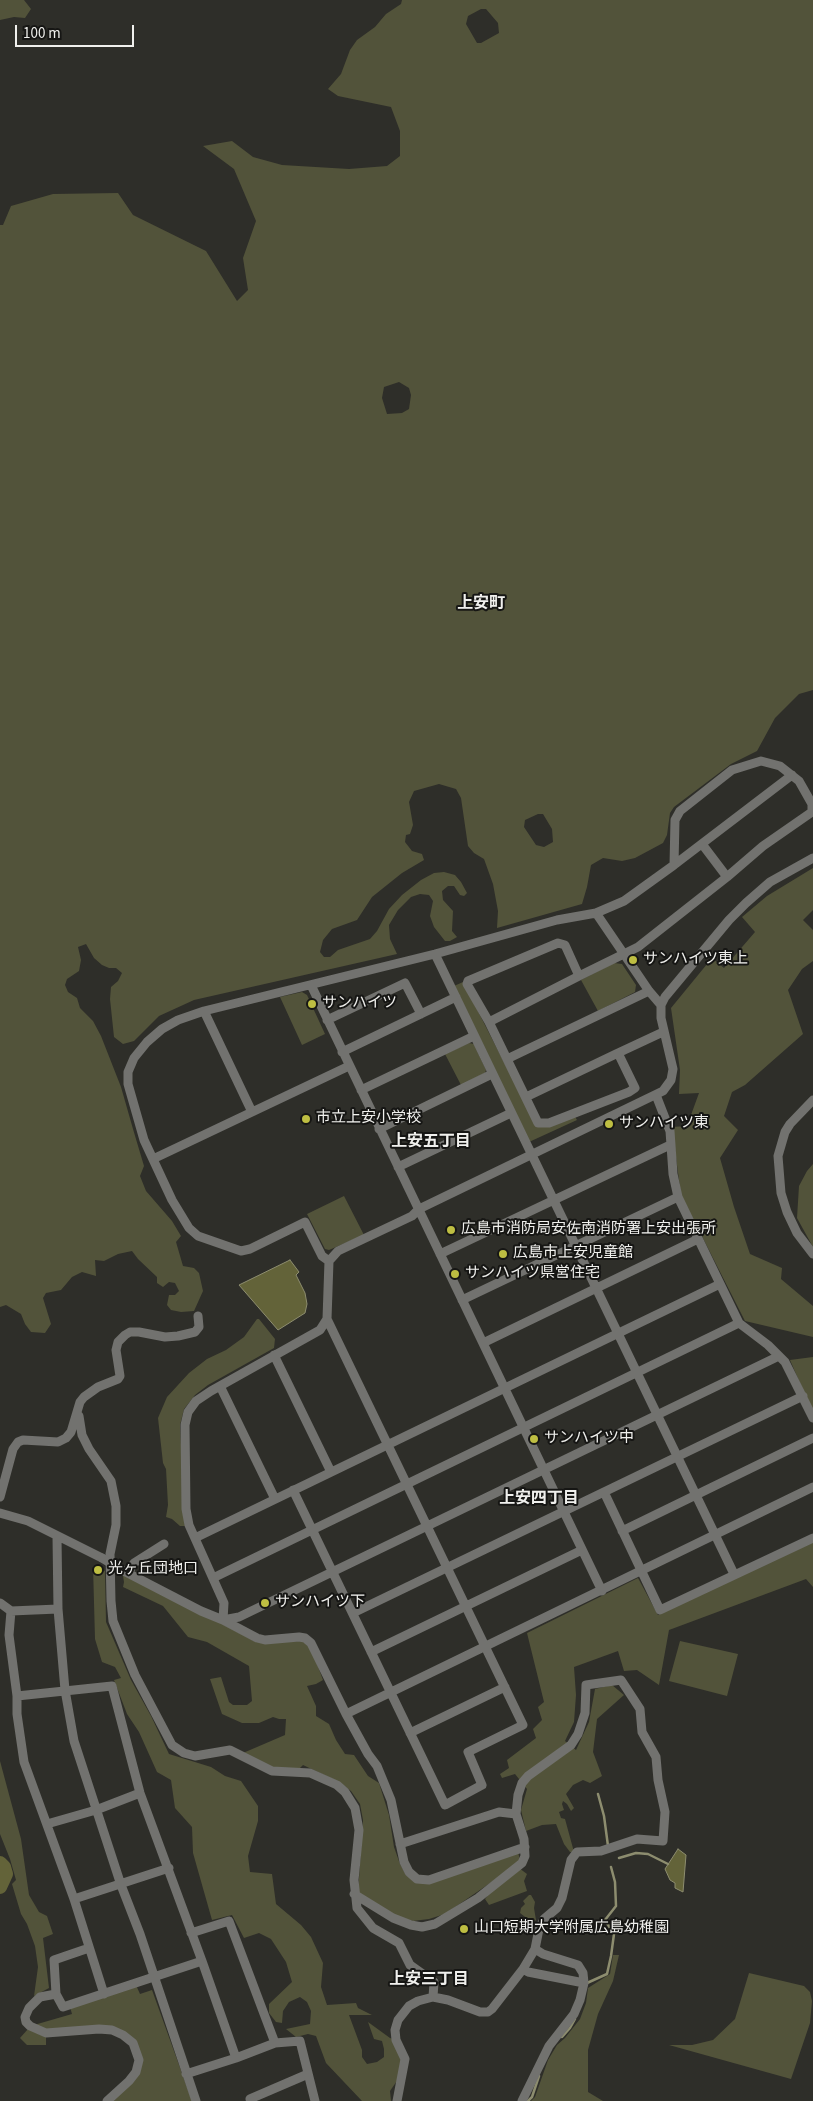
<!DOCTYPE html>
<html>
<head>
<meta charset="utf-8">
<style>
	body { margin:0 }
	#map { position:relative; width:813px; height:2101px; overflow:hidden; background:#2e2e29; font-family:"Source Sans 3",sans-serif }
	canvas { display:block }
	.scale { position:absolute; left:15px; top:25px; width:119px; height:22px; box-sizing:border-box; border:2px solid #f0f0ed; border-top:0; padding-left:6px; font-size:15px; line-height:18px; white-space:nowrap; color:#f0f0ed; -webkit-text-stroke:4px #161614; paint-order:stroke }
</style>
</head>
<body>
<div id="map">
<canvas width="813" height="2101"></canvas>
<div class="scale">100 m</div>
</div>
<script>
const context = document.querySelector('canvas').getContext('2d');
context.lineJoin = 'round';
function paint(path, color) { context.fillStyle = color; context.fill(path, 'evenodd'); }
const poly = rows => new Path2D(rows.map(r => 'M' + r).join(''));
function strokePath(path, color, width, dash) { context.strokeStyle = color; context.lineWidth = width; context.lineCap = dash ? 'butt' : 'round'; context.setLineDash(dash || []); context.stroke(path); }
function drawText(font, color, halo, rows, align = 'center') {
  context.font = font + ' "Source Sans 3","Noto Sans JP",sans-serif'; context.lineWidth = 4; context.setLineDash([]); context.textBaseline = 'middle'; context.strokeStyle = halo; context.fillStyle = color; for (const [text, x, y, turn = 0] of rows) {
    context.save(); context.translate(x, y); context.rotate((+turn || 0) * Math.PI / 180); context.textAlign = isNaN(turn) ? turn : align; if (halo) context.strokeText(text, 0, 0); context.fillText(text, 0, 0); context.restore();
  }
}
paint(poly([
	[0,0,24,0,31,9,25,18,14,17,0,20],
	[402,0,813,0,813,690,799,694,775,718,757,751,731,764,674,807,670,813,667,835,663,843,635,858,622,861,603,858,591,865,587,887,582,904,497,928,498,911,493,884,484,859,474,853,468,846,461,798,456,789,439,784,414,791,409,802,413,825,410,834,406,835,405,842,412,851,422,854,424,860,402,873,372,897,357,920,332,929,323,940,320,952,324,957,330,957,338,950,370,939,377,931,389,909,402,895,421,880,434,873,444,872,455,875,461,882,467,893,464,896,460,895,454,886,448,886,442,891,443,900,453,911,452,931,457,937,450,941,445,941,434,927,430,916,433,901,429,895,420,894,411,897,398,910,389,925,390,939,397,954,194,1000,159,1016,134,1041,123,1044,114,1037,110,999,111,987,118,981,122,973,116,968,109,968,102,965,94,958,86,944,78,947,81,960,79,971,67,979,65,985,68,992,77,998,80,1008,93,1021,101,1036,121,1087,133,1129,144,1166,140,1176,146,1191,172,1221,181,1236,176,1242,183,1266,194,1268,199,1273,203,1291,194,1311,181,1312,171,1310,167,1305,169,1295,175,1295,179,1291,175,1283,169,1282,163,1287,157,1283,157,1277,138,1259,132,1251,118,1254,104,1261,95,1260,96,1276,82,1272,72,1277,61,1290,46,1293,43,1298,51,1324,45,1333,31,1332,25,1324,21,1314,6,1305,0,1307,0,225,3,225,11,206,53,194,118,193,133,215,206,251,237,301,248,290,243,258,256,221,234,169,203,146,232,141,253,157,282,165,349,169,387,166,400,156,400,131,391,107,338,96,328,89,341,74,350,50,357,40,375,27,386,14,401,4],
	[481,9,486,9,498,23,499,33,481,43,477,43,466,24,468,16],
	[399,382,409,388,411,395,409,409,402,413,387,414,382,398,384,387],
	[538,814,543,814,552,829,553,842,544,847,536,845,524,827,525,820],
	[813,868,813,910,803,920,813,930,813,961,802,969,788,990,803,1034,745,1085,732,1092,724,1116,738,1130,720,1158,734,1207,750,1254,782,1268,781,1279,813,1306,813,1337,745,1321,681,1195,672,1127,687,1126,699,1093,679,1094,680,1070,671,1008,712,958,724,968,755,932,742,917,767,896],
	[614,963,622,964,636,985,635,992,598,1011,581,980],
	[463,982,536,1125,574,1115,577,1120,529,1142,454,986],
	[302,992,307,995,325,1034,302,1045,280,997],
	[469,1043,474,1044,486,1070,485,1073,461,1085,445,1054],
	[813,1164,813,1247,797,1218,799,1186,807,1171],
	[344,1196,364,1235,329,1250,325,1249,307,1214],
	[257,1319,259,1319,275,1339,274,1348,208,1385,195,1395,184,1409,180,1425,185,1526,180,1526,172,1519,166,1517,168,1505,166,1469,163,1463,158,1418,167,1397,189,1373,207,1359,226,1350,244,1337],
	[813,1357,813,1413,790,1360],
	[813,1539,813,1587,806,1579,669,1630,659,1685,637,1670,624,1671,618,1651,574,1667,576,1695,574,1722,565,1741,576,1750,589,1722,595,1689,612,1685,624,1695,597,1719,593,1752,602,1776,590,1783,583,1780,573,1785,566,1794,574,1808,571,1811,567,1804,563,1801,562,1804,564,1810,559,1812,561,1818,565,1819,574,1852,570,1852,564,1844,556,1824,542,1825,526,1831,521,1810,527,1789,515,1774,502,1778,500,1774,509,1768,507,1760,536,1738,533,1729,542,1720,538,1707,544,1702,527,1633,638,1578,658,1615],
	[93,1566,105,1571,106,1622,131,1680,151,1716,169,1754,211,1767,225,1776,241,1781,258,1806,258,1821,248,1856,250,1872,272,1874,276,1904,301,1925,311,1937,323,1963,321,1987,327,2005,356,2003,358,2008,372,2015,349,2015,362,2050,362,2057,367,2064,377,2062,384,2057,384,2049,382,2041,374,2039,368,2022,390,2038,396,2040,405,2059,401,2075,390,2091,391,2101,362,2101,326,2063,316,2036,308,2034,296,2037,286,2029,310,2024,311,2011,307,2002,300,1997,289,2002,283,2011,282,2023,276,2022,269,2013,269,2004,292,1982,286,1962,271,1939,259,1933,244,1938,232,1915,212,1920,193,1853,192,1827,175,1808,171,1780,157,1772,139,1732,127,1714,114,1680,121,1678,115,1667,102,1662,95,1639],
	[122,1570,256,1642,303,1641,310,1645,323,1680,316,1684,307,1686,316,1706,316,1716,329,1724,336,1740,345,1754,354,1755,368,1776,379,1783,389,1815,394,1847,400,1864,406,1875,417,1882,518,1852,520,1860,512,1868,445,1914,429,1919,413,1921,395,1916,358,1893,363,1820,360,1804,351,1791,339,1782,303,1765,299,1769,278,1770,243,1753,285,1735,286,1719,279,1719,273,1717,259,1723,242,1723,222,1714,210,1679,221,1677,229,1702,233,1705,247,1705,252,1701,249,1666,207,1642,188,1637,163,1606,123,1587,124,1582],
	[680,1641,738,1654,727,1696,669,1681],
	[0,1761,21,1839,29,1895,39,1912,47,1916,53,1934,43,1938,49,1988,34,1996,38,1967,35,1946,27,1924,21,1914,12,1884,16,1880,10,1859,0,1834],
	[519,1868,527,1874,524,1881,527,1891,489,1905,485,1899,489,1894],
	[529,1895,531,1895,535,1902,534,1908,536,1920,533,1923,520,1913,521,1908,525,1904,523,1901],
	[613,1955,619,1955,613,1981,598,2014,588,2050,588,2092,603,2101,531,2101,535,2097,548,2060,557,2045,565,2038,580,2019,586,2003,588,1988,610,1974],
	[749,1973,804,1986,810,1992,812,2001,810,2023,791,2079,669,2045,692,2045,713,2040,735,2019],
	[136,1985,140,1994,152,1990,192,2101,111,2101,142,2061,126,2034,47,2030,34,2025,72,2014,70,2007],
	[28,2029,46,2037,46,2045,27,2045,20,2038]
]), '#52533a');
const water = poly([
	[290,1260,299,1272,296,1275,305,1293,307,1304,305,1313,278,1330,239,1285,290,1260],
	[678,1849,686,1855,683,1892,675,1888,675,1883,670,1880,665,1869,678,1849]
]);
paint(water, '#636339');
strokePath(water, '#8d8d6f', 1);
strokePath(poly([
	[598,1794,604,1816,608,1846],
	[619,1858,636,1853,648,1854,668,1864],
	[587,1983,607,1974,611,1956,614,1934,605,1920,616,1906,615,1882,611,1867],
	[562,2037,570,2028,575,2019],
	[528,2101,532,2097,539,2076]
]), '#8d8d6f', 2.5);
strokePath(poly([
	[0,1863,4,1867,6,1874,0,1887]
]), '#636339', 14);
strokePath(poly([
	[702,844,727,877],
	[674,865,792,775],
	[596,913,649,991,661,1005],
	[435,954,734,1574],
	[311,985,602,1591],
	[204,1011,252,1112],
	[327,1020,405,983,421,1014],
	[489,1022,579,976],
	[342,1052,456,997],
	[507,1059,649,991],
	[361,1090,474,1036],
	[656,1095,670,1131,673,1174,678,1197,739,1323,768,1345,785,1362,813,1418],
	[526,1097,618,1053],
	[813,1100,790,1124,785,1132,778,1156,781,1193,787,1212,797,1233,813,1254],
	[379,1129,492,1074],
	[153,1159,349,1066],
	[398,1167,511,1113],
	[440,1254,670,1145],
	[329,1261,322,1256,305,1222,250,1249,241,1251,198,1236,189,1228,172,1200,144,1140,128,1084,128,1072,134,1058,147,1042,162,1029,178,1020,204,1011,435,954,557,920,596,913,624,901,674,865,675,820,680,811,732,770,761,761,780,766,799,781,812,804,812,812,763,846,727,877,638,947,579,976,565,945,558,943,468,981,467,984,489,1022,538,1123,549,1123,629,1092,635,1088,618,1053,663,1032],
	[462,1300,678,1197],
	[483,1343,698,1239],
	[274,1355,331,1472],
	[220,1386,275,1499],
	[77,1414,79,1416,82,1435,89,1449,111,1481,116,1506,116,1525,110,1554,111,1601,113,1621,135,1675,172,1745,184,1753,195,1756,230,1750,272,1771,310,1773,337,1785,345,1792,355,1808,359,1830,354,1880,357,1908,373,1928,399,1943,410,1965,434,1982,433,1997,418,2001,409,2006,398,2020,395,2030,396,2040,405,2059,397,2101],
	[293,1490,445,1805,482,1785,468,1752,523,1725,327,1319],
	[604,1492,660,1610,813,1538],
	[0,1497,13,1449,18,1442,23,1440,58,1442,66,1438,71,1432,80,1402,84,1397,98,1387,118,1379,120,1376,116,1350,118,1342,125,1335,130,1332,139,1332,165,1337,178,1336,195,1332,199,1327,198,1316],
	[0,1513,28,1521,102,1558],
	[622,1531,813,1438],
	[57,1537,58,1609,65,1690,74,1741,121,1885,140,1934,196,2101],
	[195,1538,720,1284],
	[118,1568,201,1611,223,1620,239,1617,779,1356],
	[128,1573,134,1563,164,1544],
	[213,1578,739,1323],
	[0,1603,11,1611],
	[58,1609,11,1611,9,1635,17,1696,17,1714,24,1762,74,1899,104,1994],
	[353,1613,803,1396],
	[371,1652,582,1550],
	[17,1696,112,1686,140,1793,202,1961,63,2007,56,1994,40,1997,29,2008,25,2017,26,2022,30,2026,46,2033,99,2029,112,2030,123,2035,133,2043,139,2060,136,2072,129,2081,107,2101],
	[346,1714,813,1487],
	[410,1733,505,1687],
	[47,1824,96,1810,140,1793],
	[525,1847,429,1880,417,1879,409,1872,404,1862,391,1800,377,1766,368,1754,346,1714,311,1643,305,1638,299,1637,265,1640,257,1638,223,1620,224,1603,189,1525,186,1509,185,1425,188,1412,196,1401,211,1391,320,1330,327,1319,329,1261,338,1251,412,1216,419,1209,663,1091,671,1080,673,1069,661,1018,661,1005,665,997,729,920,746,903,770,882,813,858],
	[354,1894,393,1918,411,1925,422,1927,435,1924,478,1898,522,1863,525,1856,524,1839,516,1814,499,1812,400,1844],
	[74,1899,169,1868],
	[191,1933,229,1921,275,2043],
	[202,1961,236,2058],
	[523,1969,528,1972,584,1983],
	[56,1994,54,1960,89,1948],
	[433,1997,448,2000,480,2012,488,2012,492,2009,523,1969,535,1949,539,1929,544,1919,557,1908,562,1898,571,1860,577,1852,601,1851,637,1839,663,1841,665,1812,658,1780,656,1757,642,1732,640,1709,621,1680,586,1685,585,1713,578,1734,571,1745,528,1776,522,1783,518,1795,516,1814],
	[186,2074,236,2058,275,2043,300,2041,315,2101],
	[250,2099,308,2074],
	[522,2101,549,2046,574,2014,580,2000,584,1983,583,1973,578,1965,543,1954,535,1949]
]), '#72726f', 9);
strokePath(poly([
	[102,1558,118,1568]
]), '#72726f', 9);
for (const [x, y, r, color] of [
	[633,960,5,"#bebe42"],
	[312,1004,5,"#bebe42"],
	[306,1119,5,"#bebe42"],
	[609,1124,5,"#bebe42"],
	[451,1230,5,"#bebe42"],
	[503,1254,5,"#bebe42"],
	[455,1274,5,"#bebe42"],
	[534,1439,5,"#bebe42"],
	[98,1570,5,"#bebe42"],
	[265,1603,5,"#bebe42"],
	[464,1929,5,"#bebe42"]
]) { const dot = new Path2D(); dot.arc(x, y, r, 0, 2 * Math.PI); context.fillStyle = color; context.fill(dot); strokePath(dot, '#161614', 2); }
drawText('15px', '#f0f0ed', '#161614', [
	["サンハイツ東上",643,960],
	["サンハイツ",322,1004],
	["市立上安小学校",316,1119],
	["サンハイツ東",619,1124],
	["広島市消防局安佐南消防署上安出張所",461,1230],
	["広島市上安児童館",513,1254],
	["サンハイツ県営住宅",465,1274],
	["サンハイツ中",544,1439],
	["光ヶ丘団地口",108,1570],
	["サンハイツ下",275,1603],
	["山口短期大学附属広島幼稚園",474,1929]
], 'left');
drawText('bold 16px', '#f0f0ed', '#161614', [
	["上安町",481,604],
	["上安五丁目",431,1142],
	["上安四丁目",539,1499],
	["上安三丁目",429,1980]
]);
</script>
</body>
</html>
